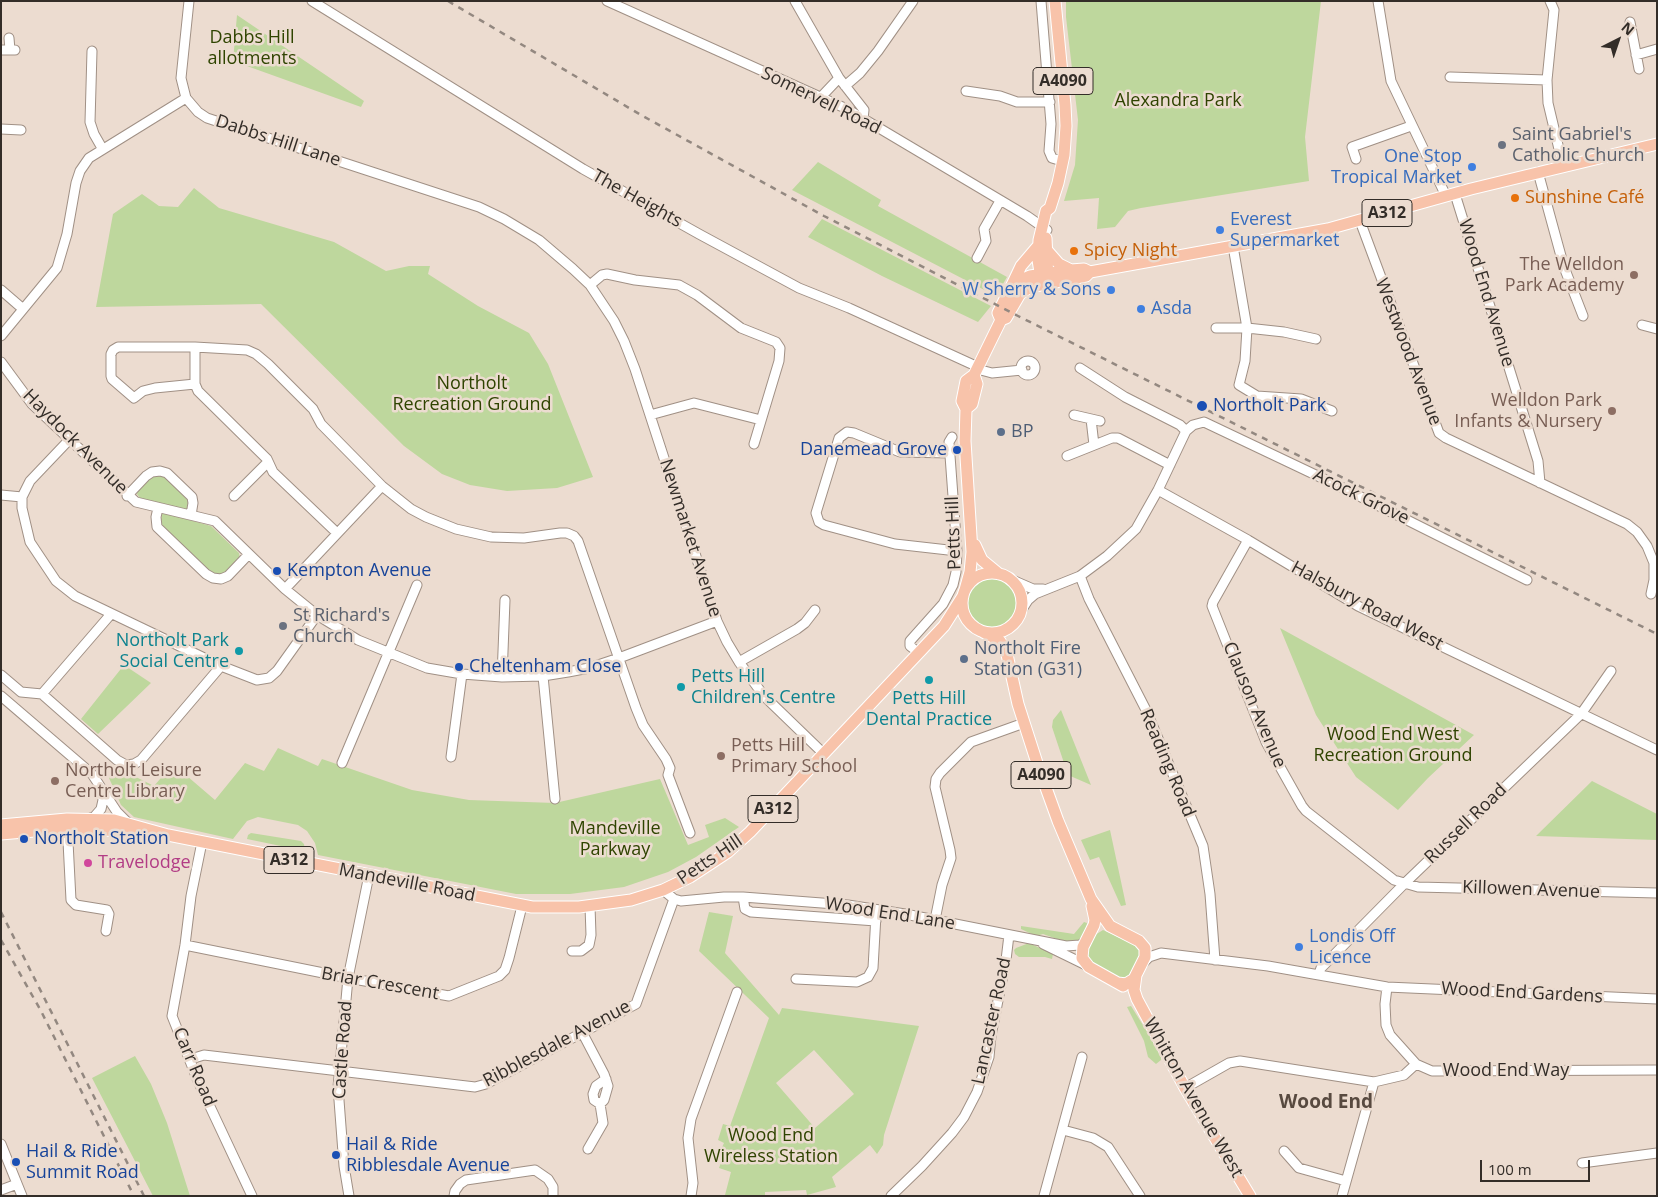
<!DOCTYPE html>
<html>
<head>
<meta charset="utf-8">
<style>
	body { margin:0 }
	#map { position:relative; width:1658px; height:1197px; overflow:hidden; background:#ecdcd0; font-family:"Open Sans",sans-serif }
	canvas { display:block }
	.frame { position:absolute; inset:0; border:2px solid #332d28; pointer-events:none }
	.north { position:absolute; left:1593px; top:15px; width:50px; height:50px; -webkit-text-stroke:4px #ecdcd0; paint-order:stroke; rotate:41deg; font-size:14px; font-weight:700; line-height:20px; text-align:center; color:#332d28 }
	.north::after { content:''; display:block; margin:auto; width:18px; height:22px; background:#332d28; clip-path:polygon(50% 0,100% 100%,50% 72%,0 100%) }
	.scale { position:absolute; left:1480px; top:1160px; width:110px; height:22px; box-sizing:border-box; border:2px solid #332d28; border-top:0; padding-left:6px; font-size:15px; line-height:18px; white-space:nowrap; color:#332d28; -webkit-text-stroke:4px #ecdcd0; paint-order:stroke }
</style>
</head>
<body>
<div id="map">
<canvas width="1658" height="1197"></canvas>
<div class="frame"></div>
<div class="north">N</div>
<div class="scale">100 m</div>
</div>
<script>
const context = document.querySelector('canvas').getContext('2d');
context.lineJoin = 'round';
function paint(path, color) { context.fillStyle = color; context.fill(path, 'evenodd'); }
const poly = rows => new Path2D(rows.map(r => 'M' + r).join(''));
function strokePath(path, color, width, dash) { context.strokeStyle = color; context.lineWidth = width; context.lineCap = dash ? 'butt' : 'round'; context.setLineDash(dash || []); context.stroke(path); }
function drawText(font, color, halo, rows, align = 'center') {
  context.font = font + ' "Open Sans",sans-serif'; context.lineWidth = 5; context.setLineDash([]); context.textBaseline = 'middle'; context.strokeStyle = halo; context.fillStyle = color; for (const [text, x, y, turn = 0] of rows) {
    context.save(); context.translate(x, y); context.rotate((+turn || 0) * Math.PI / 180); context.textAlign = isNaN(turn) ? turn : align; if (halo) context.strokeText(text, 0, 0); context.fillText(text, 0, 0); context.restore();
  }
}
paint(poly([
	[1066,1,1321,1,1305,137,1309,181,1141,208,1128,211,1115,227,1097,229,1099,198,1064,201,1075,165,1078,120,1066,17],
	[237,15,364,101,361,107,233,61],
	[818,162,881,200,878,206,1007,277,996,296,792,190],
	[194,188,219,208,334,242,386,271,409,266,430,266,428,274,478,306,529,333,548,364,593,477,557,488,507,491,470,485,442,474,404,446,261,304,96,307,113,214,142,194,159,206,178,207],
	[822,219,991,306,978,322,882,276,808,237],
	[159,474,166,476,189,499,189,508,186,519,211,526,239,553,240,559,226,574,218,576,209,572,162,527,161,519,164,505,140,498,137,494,138,489,152,476],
	'967 603a25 25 0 1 1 50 0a25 25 0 1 1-50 0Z',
	[1280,628,1474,735,1428,778,1398,810,1356,777,1316,715],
	[124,665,151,683,98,734,81,719],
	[1061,710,1091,785,1068,775,1052,727,1053,720],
	[278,748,318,766,322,759,412,790,469,800,555,803,660,779,688,845,709,837,705,825,725,818,739,827,696,857,668,872,624,887,570,894,516,894,318,855,315,843,307,831,298,825,258,817,247,821,233,839,134,817,121,805,109,778,112,765,154,786,173,764,215,800,245,763,264,771],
	[1592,781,1657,814,1657,840,1536,836],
	[1110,830,1126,905,1121,906,1099,857,1090,860,1081,840],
	[251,833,301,841,304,844,305,851,247,839,248,835],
	[709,912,733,916,725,953,779,1015,782,1008,919,1026,884,1135,883,1145,877,1154,870,1145,832,1177,836,1187,807,1195,806,1190,765,1192,765,1196,725,1195,731,1172,719,1168,723,1157,719,1154,724,1143,718,1140,723,1124,730,1126,769,1018,699,951],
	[814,1050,854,1094,815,1128,776,1083],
	[1084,922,1087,923,1086,930,1081,938,1075,943,1068,943,1043,934,1036,936,1021,929,1021,926,1074,934],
	[1103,930,1135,945,1140,950,1139,956,1131,973,1127,977,1117,977,1092,963,1087,958,1088,949,1095,935],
	[1029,943,1053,954,1052,959,1045,957,1019,957,1015,954,1014,950,1016,948],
	[1131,1006,1161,1054,1161,1060,1156,1064,1148,1057,1144,1041,1127,1007],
	[135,1056,151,1084,167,1123,190,1196,153,1196,92,1078]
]), '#bed79d');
const minor = poly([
	[312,1,583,169,699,234,799,288,849,308,978,367],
	[607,1,847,109,1027,216,1047,230],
	[795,1,839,78,864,110,863,119],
	[1041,1,1051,124,1049,151,1052,158,1062,161],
	[1378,1,1391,81,1446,196],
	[1550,1,1554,10,1547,80,1548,103,1563,166],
	[1630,22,1639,69],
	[9,38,10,50],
	[1,50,15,50],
	[92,51,90,122,94,134,102,148],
	[1636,55,1657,49],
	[1450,77,1547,80],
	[845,86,860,73,878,51,913,1],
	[966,91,1000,96,1017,102,1050,102],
	[821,97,839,78],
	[186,98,181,78,189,1],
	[1,129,21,130],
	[1356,159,1352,147,1411,126],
	[1538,172,1564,267,1583,316],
	[1455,194,1538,461,1540,483],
	[1360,221,1439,433,1446,438,1627,524,1637,532,1647,546,1654,563,1654,580,1651,594],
	[1233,246,1247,328,1245,361,1239,385,1257,396,1301,399,1332,411],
	[977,258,986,241,984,229,1000,201],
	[590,285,602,275,607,274,635,280,679,285,697,295,741,328,776,342,780,348,779,361,754,444],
	[1,290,23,309],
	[1642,325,1657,329],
	[1216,328,1247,328,1284,332,1316,339],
	[1,336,57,268,67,234,76,183,80,171,89,158,186,98,198,112,207,118,479,207,504,219,539,240,573,269,590,285,614,321,624,341,635,369,717,621,727,642,739,662,764,696,824,754],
	[195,347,195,384,198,391,267,459,273,472,337,533],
	'1021 368a7 7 0 1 1 14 0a7 7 0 1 1-14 0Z',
	[1,362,32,404,136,502,215,521,285,589,317,615,358,640,427,668,462,674,502,677,543,676,568,672,589,668,619,658,717,621],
	[1080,368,1125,397,1180,425,1186,431],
	[977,369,992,373,1022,370],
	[195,384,155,388,143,391,134,398,112,379,111,376,111,354,113,350,118,347,195,347,247,350,256,354,268,364,313,409,321,424,382,486,411,509,426,517,456,529,491,537,524,538,560,533,567,533,574,536,578,541,636,708,643,725,666,759,670,768,668,775,690,833],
	[650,415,694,403,761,420],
	[1074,415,1100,421],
	[1091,419,1094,445],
	[69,440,30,481,22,497,22,508,30,542,56,581,75,596,221,666,257,680,269,678,277,671,317,615],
	[950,453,900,452,854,433,847,432,839,438,816,513,819,522,824,525,895,544,957,551],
	[1067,456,1112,438,1118,438,1170,465],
	[1158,490,1248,540,1358,606,1657,750],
	[1,495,22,497],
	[127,496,146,476,152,472,160,471,167,473,192,497,193,503,191,515],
	[234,496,268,462],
	[158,508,156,517,157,527,206,574,213,578,221,579,228,576,249,554],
	[1248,540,1213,602,1212,606,1266,742,1302,806,1306,811,1394,880,1418,887,1657,893],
	[1080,576,1089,599,1146,710,1203,846,1210,894,1215,960],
	[1010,579,1033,589,1043,589],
	[285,589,382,486],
	[1021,611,1028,600,1035,594,1080,576,1107,556,1136,529,1158,490,1186,431,1193,425,1204,422,1341,487,1527,580],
	[919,653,910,646,910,641,943,604,953,585,956,572,957,551,949,442,952,437],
	[739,662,797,629,805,623,815,610],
	[1,675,21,692,42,694],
	[543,676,555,799],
	[502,677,505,600],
	[42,694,117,760,126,765,134,764,141,760,221,666],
	[42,694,111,614],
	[1,696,92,774,117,812,129,824],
	[451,757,462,674],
	[342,763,417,585],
	[88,819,94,817,101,809,103,800,101,789],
	[67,822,71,900,76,905,107,910,109,914,106,931],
	[202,842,191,896,185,945,172,1016,198,1081,252,1196],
	[663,890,674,899,681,901,724,897,743,897,848,905,905,914,1066,946,1080,945,1086,941],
	[743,897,745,909,751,912,876,921],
	[935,920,942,885,951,858,950,850,935,787,936,779,940,773,971,742,1024,723],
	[1043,944,1088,966],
	[185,945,348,978,449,996,499,976,505,970,509,958,522,906],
	[572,951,581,951,589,945,591,935,590,906],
	[1144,962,1149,957,1161,953,1268,966,1387,987,1657,999],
	[1319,974,1321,968,1405,883,1581,714,1611,671],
	[796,979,857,982,868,977,873,968,876,915],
	[1387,987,1385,1004,1386,1025,1390,1035,1416,1064,1432,1071,1657,1070],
	[583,1034,604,1074,608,1086,604,1100,600,1104,594,1100,593,1094,596,1086,606,1079],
	[191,1059,204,1055,475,1087,486,1084,636,1004,674,899],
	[1185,1088,1229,1063,1240,1061,1374,1082,1404,1075,1416,1064],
	[1063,1130,1093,1138,1108,1147,1140,1196],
	[1,1144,22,1196],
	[588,1149,603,1123,600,1104],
	[1284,1151,1299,1168,1346,1181],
	[1582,1163,1657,1153],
	[1,1190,17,1184],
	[349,1196,344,1166,338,1087,348,978,369,875],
	[454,1196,455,1191,460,1184,466,1180,535,1170,548,1179,553,1187,553,1196],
	[691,1196,693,1183,688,1138,691,1119,737,992],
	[891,1196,922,1166,952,1133,964,1117,977,1092,989,1057,991,1036,1006,960,1009,935],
	[1044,1196,1082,1057],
	[1342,1196,1374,1082]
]);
const major = poly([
	[1046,238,1048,279],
	[1045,248,1059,264,1071,270],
	[1012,285,1021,266,1038,246],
	[1042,285,1038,260,1039,240,1046,211,1050,208,1058,183,1064,155,1066,126,1065,105,1055,1],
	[1001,320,1006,318,1020,294,1027,289,1035,286,1086,276,1090,272,1328,229,1471,189,1657,144],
	[1001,320,998,313,1009,291,1021,280,1030,276,1071,270,1084,269,1090,272],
	[966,409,972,404,977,384,974,375],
	[975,545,982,560,999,574],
	'962 603a30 30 0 1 1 60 0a30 30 0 1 1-60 0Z',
	[965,590,970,572,972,552,965,441,966,409,962,401,966,381,974,375,1001,320],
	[983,632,1000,641,1006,650,1018,704,1037,763,1058,821,1091,899,1110,926,1139,941,1145,948,1145,957,1134,979,1126,984,1118,983],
	[1,825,67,819,114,820,168,835,532,907,579,907,631,900,663,890,690,877,728,852,750,832,944,626,963,596],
	[1,834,68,828,140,832],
	[1092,906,1095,920,1094,925,1083,947,1082,958,1089,967,1123,986],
	[1136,975,1134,990,1137,999,1185,1088,1250,1196]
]);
strokePath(minor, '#a09085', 11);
strokePath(major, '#fff', 13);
strokePath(minor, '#fff', 9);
strokePath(major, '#f8c3aa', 11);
strokePath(poly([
	[448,1,641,115,824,216,1018,316,1657,634],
	[1,912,144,1196],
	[1,940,41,1011,134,1196]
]), '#938880', 2.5, [6, 6]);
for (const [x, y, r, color] of [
	[1502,145,5,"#6b7280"],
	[1472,167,5,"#3f7fe0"],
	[1515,198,5,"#e8710a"],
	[1220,230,5,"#3f7fe0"],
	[1074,251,5,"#e8710a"],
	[1634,275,5,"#8d6e63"],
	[1111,290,5,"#3f7fe0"],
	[1141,309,5,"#3f7fe0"],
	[1202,406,6,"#1a4fb4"],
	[1612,411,5,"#8d6e63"],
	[1001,432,5,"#5c6f8a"],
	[957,450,5,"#1a4fb4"],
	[277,571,5,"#1a4fb4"],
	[283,626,5,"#6b7280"],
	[239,651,5,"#0f9aa8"],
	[964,659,5,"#5c6f8a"],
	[459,667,5,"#1a4fb4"],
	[929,680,5,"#0f9aa8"],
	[681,687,5,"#0f9aa8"],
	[721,756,5,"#8d6e63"],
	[55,781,5,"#8d6e63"],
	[24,839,5,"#1a4fb4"],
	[88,863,5,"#d1479c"],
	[1299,947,5,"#3f7fe0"],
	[336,1155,5,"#1a4fb4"],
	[16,1162,5,"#1a4fb4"]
]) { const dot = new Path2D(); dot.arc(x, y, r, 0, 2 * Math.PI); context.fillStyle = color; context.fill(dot); strokePath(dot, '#ecdcd0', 2); }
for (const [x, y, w] of [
	[1063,81,60],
	[1387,213,50],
	[1041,775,60],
	[773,809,50],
	[289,860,50]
]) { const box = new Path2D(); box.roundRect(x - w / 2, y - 13.5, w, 27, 4); context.fillStyle = '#ecdcd0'; context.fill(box); strokePath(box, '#332d28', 1); }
drawText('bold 16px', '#332d28', null, [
	["A4090",1063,81],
	["A312",1387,213],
	["A4090",1041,775],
	["A312",773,809],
	["A312",289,860]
]);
drawText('18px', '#2f4400', '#ecdcd0', [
	["Dabbs Hill",252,38],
	["allotments",252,59],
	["Alexandra Park",1178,101],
	["Northolt",472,384],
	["Recreation Ground",472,405],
	["Wood End West",1393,735],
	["Recreation Ground",1393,756],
	["Mandeville",615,829],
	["Parkway",615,850],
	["Wood End",771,1136],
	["Wireless Station",771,1157]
]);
drawText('18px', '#332d28', '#ecdcd0', [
	["Somervell Road",821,101,26],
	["Dabbs Hill Lane",278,141,18],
	["The Heights",637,199,29],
	["Wood End Avenue",1486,293,73],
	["Westwood Avenue",1408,352,69],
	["Haydock Avenue",75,442,45],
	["Acock Grove",1361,497,26],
	["Petts Hill",954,533,-92],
	["Newmarket Avenue",690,538,72],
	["Halsbury Road West",1367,606,28],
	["Clauson Avenue",1254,705,67],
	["Reading Road",1167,763,67],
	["Russell Road",1466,824,-44],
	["Petts Hill",710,860,-34],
	["Mandeville Road",407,883,11],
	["Killowen Avenue",1531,890,2],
	["Wood End Lane",890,914,9],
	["Briar Crescent",380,984,10],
	["Wood End Gardens",1522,993,3],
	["Lancaster Road",992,1021,-78],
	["Ribblesdale Avenue",557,1044,-28],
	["Castle Road",343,1050,-86],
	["Carr Road",194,1067,67],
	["Wood End Way",1506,1071],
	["Whitton Avenue West",1193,1098,60]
]);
drawText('18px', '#5b616d', '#ecdcd0', [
	["Saint Gabriel's",1512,135],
	["Catholic Church",1512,156],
	["St Richard's",293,616],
	["Church",293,637]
], 'left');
drawText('18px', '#366cbe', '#ecdcd0', [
	["One Stop",1462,157,"right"],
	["Tropical Market",1462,178,"right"],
	["Everest",1230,220],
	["Supermarket",1230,241],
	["W Sherry & Sons",1101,290,"right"],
	["Asda",1151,309],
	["Londis Off",1309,937],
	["Licence",1309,958]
], 'left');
drawText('18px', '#c56008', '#ecdcd0', [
	["Sunshine Café",1525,198],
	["Spicy Night",1084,251]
], 'left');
drawText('18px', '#785e54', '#ecdcd0', [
	["The Welldon",1624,265],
	["Park Academy",1624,286],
	["Welldon Park",1602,401],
	["Infants & Nursery",1602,422],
	["Petts Hill",731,746,"left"],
	["Primary School",731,767,"left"],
	["Northolt Leisure",65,771,"left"],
	["Centre Library",65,792,"left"]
], 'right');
drawText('18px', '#164399', '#ecdcd0', [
	["Northolt Park",1213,406],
	["Danemead Grove",947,450,"right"],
	["Kempton Avenue",287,571],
	["Cheltenham Close",469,667],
	["Northolt Station",34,839],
	["Hail & Ride",346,1145],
	["Ribblesdale Avenue",346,1166],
	["Hail & Ride",26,1152],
	["Summit Road",26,1173]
], 'left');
drawText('18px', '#4e5e75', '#ecdcd0', [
	["BP",1011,432],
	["Northolt Fire",974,649],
	["Station (G31)",974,670]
], 'left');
drawText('18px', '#0d838f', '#ecdcd0', [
	["Northolt Park",229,641],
	["Social Centre",229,662],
	["Petts Hill",691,677,"left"],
	["Children's Centre",691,698,"left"],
	["Petts Hill",929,699,"center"],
	["Dental Practice",929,720,"center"]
], 'right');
drawText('18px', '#b23c85', '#ecdcd0', [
	["Travelodge",98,863]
], 'left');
drawText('bold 19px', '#584a40', '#ecdcd0', [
	["Wood End",1326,1103]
]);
</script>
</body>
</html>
